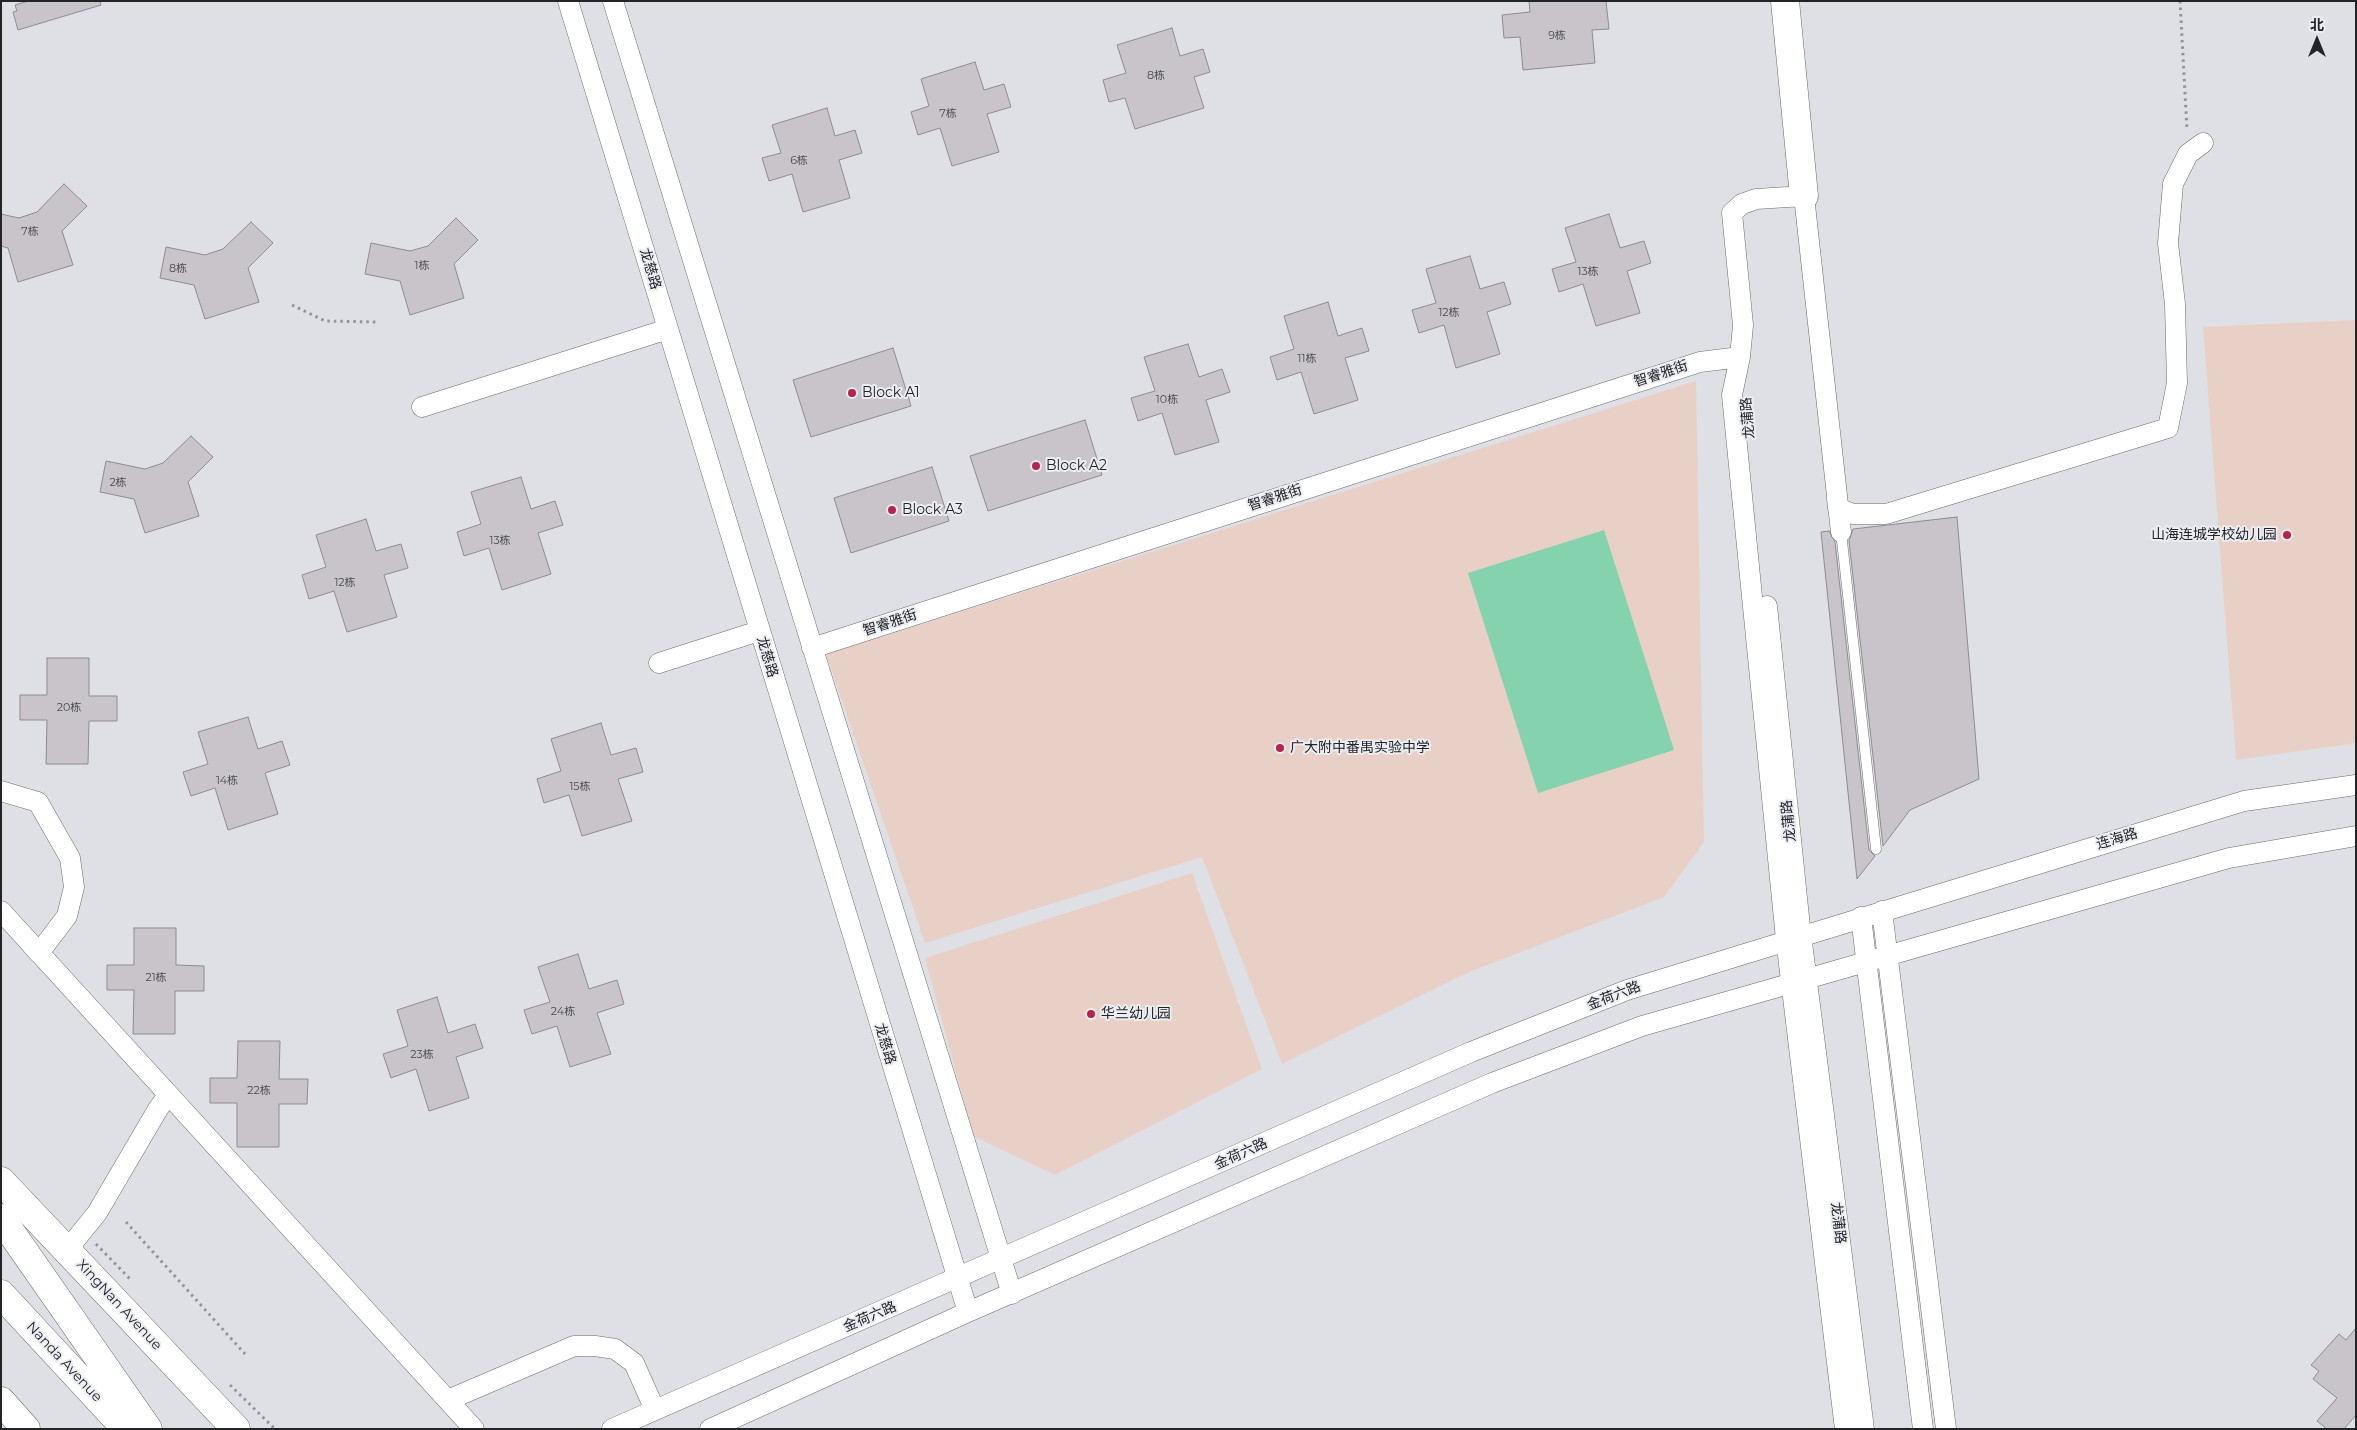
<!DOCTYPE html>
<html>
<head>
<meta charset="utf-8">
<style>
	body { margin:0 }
	#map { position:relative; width:2357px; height:1430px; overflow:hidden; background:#dee0e5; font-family:Montserrat,"Noto Sans SC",sans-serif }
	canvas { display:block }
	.frame { position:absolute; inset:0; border:2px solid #232426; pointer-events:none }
	.north { position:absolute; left:2292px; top:15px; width:50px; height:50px; -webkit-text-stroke:4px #ebedf3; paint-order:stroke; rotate:0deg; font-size:14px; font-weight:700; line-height:20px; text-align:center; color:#232426 }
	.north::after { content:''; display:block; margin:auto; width:18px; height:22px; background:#232426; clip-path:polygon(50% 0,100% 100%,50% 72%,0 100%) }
</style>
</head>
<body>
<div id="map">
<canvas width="2357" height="1430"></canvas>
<div class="frame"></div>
<div class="north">北</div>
</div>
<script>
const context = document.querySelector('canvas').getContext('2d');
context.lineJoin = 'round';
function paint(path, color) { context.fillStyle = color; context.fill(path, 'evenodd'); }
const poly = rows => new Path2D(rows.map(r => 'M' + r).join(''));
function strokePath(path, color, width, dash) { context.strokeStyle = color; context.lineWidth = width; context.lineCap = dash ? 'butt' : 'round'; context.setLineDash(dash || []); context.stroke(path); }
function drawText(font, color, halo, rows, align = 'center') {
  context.font = font + ' Montserrat,"Noto Sans SC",sans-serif'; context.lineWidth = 4; context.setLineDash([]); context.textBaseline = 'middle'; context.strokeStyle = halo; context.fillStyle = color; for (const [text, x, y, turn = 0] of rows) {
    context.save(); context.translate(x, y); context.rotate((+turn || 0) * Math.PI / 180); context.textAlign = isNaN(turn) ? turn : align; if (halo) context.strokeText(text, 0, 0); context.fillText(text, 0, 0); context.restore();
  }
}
paint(poly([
	[2356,320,2356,743,2236,760,2203,327],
	[1696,381,1704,842,1664,897,1469,972,1282,1064,1202,857,925,943,826,654],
	[1192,873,1262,1069,1055,1175,973,1136,925,958]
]), '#e9d0c7');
paint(poly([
	[1604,530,1674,750,1538,793,1468,573]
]), '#85d2ae');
const building = poly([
	[28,1,100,1,101,5,18,30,13,12,17,11,15,5,28,1],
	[1529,1,1606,1,1609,29,1592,30,1595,63,1523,70,1520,37,1504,38,1502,15,1530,12,1529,1],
	[1172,28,1180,56,1203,49,1210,72,1194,77,1204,108,1135,129,1125,98,1109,102,1103,80,1126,73,1117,45,1172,28],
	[975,62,984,90,1004,84,1011,107,987,114,999,152,952,166,940,128,918,135,911,112,929,106,921,79,975,62],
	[827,108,835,136,855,130,862,153,839,160,850,198,803,212,792,174,769,181,762,158,781,153,772,125,827,108],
	[64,184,87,206,62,231,73,265,18,282,8,248,1,246,1,214,19,218,37,212,64,184],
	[1609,214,1620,248,1644,241,1651,263,1627,271,1640,313,1596,326,1583,284,1559,292,1552,269,1576,262,1565,228,1609,214],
	[456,218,478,240,454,264,464,298,410,315,400,281,365,274,371,243,410,251,428,246,456,218],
	[251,222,273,243,248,268,259,302,205,319,194,285,160,278,166,247,205,255,223,249,251,222],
	[1470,256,1480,289,1504,282,1511,304,1487,312,1500,354,1456,368,1444,325,1419,333,1412,310,1436,303,1426,269,1470,256],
	[1328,302,1338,336,1362,328,1369,351,1345,358,1358,400,1314,414,1301,372,1277,380,1270,357,1294,349,1284,316,1328,302],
	[1188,344,1199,377,1222,369,1230,392,1206,400,1219,442,1175,455,1162,413,1138,421,1131,398,1155,391,1144,357,1188,344],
	[893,348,911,406,811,437,793,380,893,348],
	[1085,420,1102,475,988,511,970,456,1085,420],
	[191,436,213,457,188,482,199,516,145,533,134,499,100,492,106,461,145,469,163,463,191,436],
	[932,467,949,521,851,553,834,498,932,467],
	[521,477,531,509,555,501,563,525,538,533,551,574,502,590,489,548,464,556,457,532,481,524,471,492,521,477],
	[1957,517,1979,779,1910,810,1883,846,1849,541,1853,529,1957,517],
	[366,519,376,551,401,544,408,568,384,575,397,617,347,632,334,591,309,599,302,575,326,567,316,535,366,519],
	[1829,531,1835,542,1869,850,1875,856,1857,879,1821,532,1829,531],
	[47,658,89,658,89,696,117,696,117,721,89,721,88,764,46,764,47,720,20,720,20,695,47,695,47,658],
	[248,717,258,749,282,741,290,765,265,773,278,814,228,830,215,788,191,796,183,772,208,764,198,732,248,717],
	[601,723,611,755,636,748,643,772,618,779,632,821,582,836,569,795,544,803,537,779,561,771,551,739,601,723],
	[134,928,176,928,176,965,204,966,204,991,175,991,175,1034,133,1034,134,990,107,990,107,965,134,965,134,928],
	[578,954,589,989,617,980,624,1004,597,1013,611,1054,570,1067,557,1026,532,1034,524,1010,550,1002,538,967,578,954],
	[437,997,448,1033,475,1024,483,1048,456,1057,469,1098,429,1111,416,1069,391,1078,383,1054,408,1046,397,1010,437,997],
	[238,1041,280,1041,279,1079,308,1079,307,1104,279,1104,279,1147,237,1147,237,1103,210,1103,210,1078,237,1078,238,1041],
	[2356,1328,2356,1415,2344,1429,2327,1429,2317,1421,2337,1398,2313,1379,2319,1371,2311,1365,2339,1334,2346,1340,2356,1328]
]);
paint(building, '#c8c4c9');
strokePath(building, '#8f8b90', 1);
const lane = poly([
	[1841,532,1876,849]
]);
const street = poly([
	[568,1,968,1312],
	[613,1,1012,1294],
	[422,407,668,329],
	[1837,498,1838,508,1853,514,1886,514,2168,428,2177,383,2175,304,2168,243,2173,184,2188,154,2203,143],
	[1841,532,1804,196,1756,199,1742,204,1732,213,1743,325,1740,357,1732,395,1786,939,1845,1429],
	[1767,606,1800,927,1864,1429],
	[812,648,1700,362,1740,357],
	[659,663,759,631],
	[1,791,38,802,70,858,74,887,67,916,39,953,31,944],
	[1,911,474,1429],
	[1882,911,1946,1429],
	[1861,917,1923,1429],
	[67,1250,97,1213,158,1109,168,1095],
	[448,1400,574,1346,595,1346,615,1349,634,1363,655,1410],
	[612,1429,1471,1052,1627,990,2244,801,2356,785],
	[710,1429,968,1312,1492,1083,1642,1026,2229,858,2356,836]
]);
const secondary = poly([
	[1785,1,1804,196],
	[1,1181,236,1429]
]);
const highway = poly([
	[1,1218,148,1429],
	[1,1294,126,1429],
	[1,1401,26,1429]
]);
strokePath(lane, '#696b6f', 11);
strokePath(street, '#696b6f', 21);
strokePath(secondary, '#696b6f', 29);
strokePath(highway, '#696b6f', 29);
strokePath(poly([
	[2180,1,2187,130],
	[292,305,325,321,376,322],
	[126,1222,245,1354],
	[96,1244,132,1281],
	[230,1385,275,1429]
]), '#939498', 3, [2.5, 4]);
strokePath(lane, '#fff', 10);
strokePath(street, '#fff', 20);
strokePath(secondary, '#fff', 28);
strokePath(highway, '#fff', 28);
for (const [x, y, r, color] of [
	[852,393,5,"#b5244c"],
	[1036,466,5,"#b5244c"],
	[892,510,5,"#b5244c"],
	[2287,535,5,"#b5244c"],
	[1280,748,5,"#b5244c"],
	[1091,1014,5,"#b5244c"]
]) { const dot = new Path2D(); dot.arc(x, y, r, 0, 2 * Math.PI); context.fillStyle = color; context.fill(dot); strokePath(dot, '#ebedf3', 2); }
drawText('11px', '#4c4c4f', null, [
	["9栋",1557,36],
	["8栋",1156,76],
	["7栋",948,114],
	["6栋",799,161],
	["7栋",30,232],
	["1栋",422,266],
	["8栋",178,269],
	["13栋",1588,272],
	["12栋",1449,313],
	["11栋",1307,359],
	["10栋",1167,400],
	["2栋",118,483],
	["13栋",500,541],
	["12栋",345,583],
	["20栋",69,708],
	["14栋",227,781],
	["15栋",580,787],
	["21栋",156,978],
	["24栋",563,1012],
	["23栋",422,1055],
	["22栋",259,1091]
]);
drawText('14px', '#232426', '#ebedf3', [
	["龙慈路",650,269,73],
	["智睿雅街",1661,374,-18],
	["龙蒲路",1748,418,-95],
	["智睿雅街",1275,498,-18],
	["智睿雅街",890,623,-18],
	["龙慈路",767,657,73],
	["龙蒲路",1789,821,-96],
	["连海路",2117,839,-17],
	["金荷六路",1614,996,-21],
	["龙慈路",885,1044,73],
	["金荷六路",1241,1154,-24],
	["龙蒲路",1838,1223,83],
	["XingNan Avenue",119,1305,47],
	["金荷六路",870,1317,-23],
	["Nanda Avenue",64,1362,47]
]);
drawText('14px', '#232426', '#ebedf3', [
	["Block A1",862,393],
	["Block A2",1046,466],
	["Block A3",902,510],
	["山海连城学校幼儿园",2277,535,"right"],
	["广大附中番禺实验中学",1290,748],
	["华兰幼儿园",1101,1014]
], 'left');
</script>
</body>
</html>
